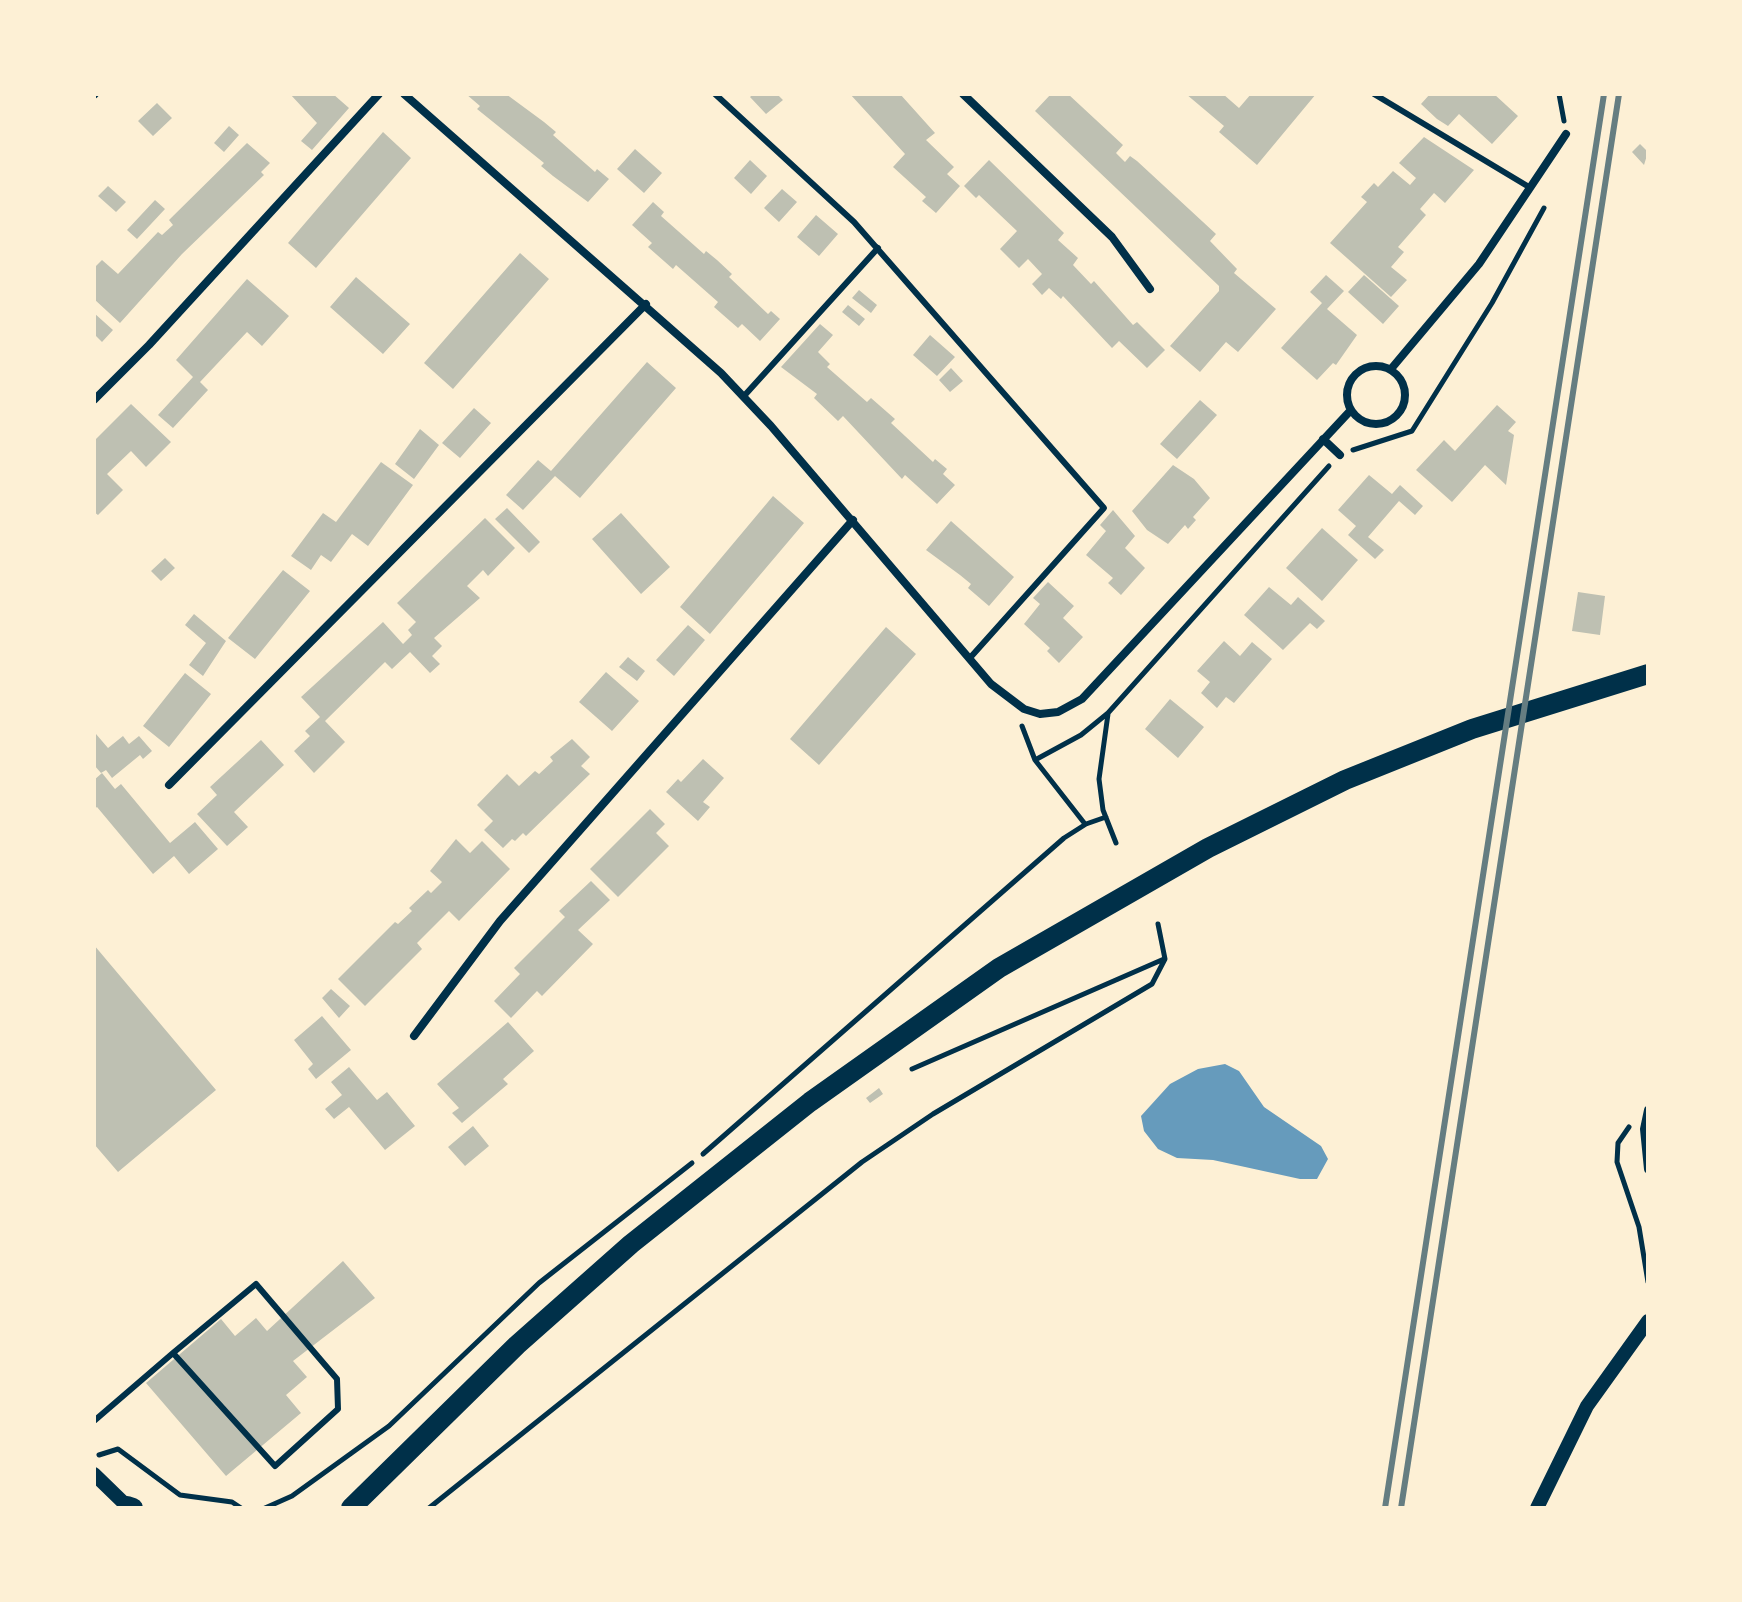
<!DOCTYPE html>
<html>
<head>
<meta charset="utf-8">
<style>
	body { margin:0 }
	#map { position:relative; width:1742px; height:1602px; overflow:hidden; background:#fdf0d5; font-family:Jost,sans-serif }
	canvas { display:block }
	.frame { position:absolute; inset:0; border:96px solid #fdf0d5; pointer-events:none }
</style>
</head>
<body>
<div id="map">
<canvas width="1742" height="1602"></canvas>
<div class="frame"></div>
</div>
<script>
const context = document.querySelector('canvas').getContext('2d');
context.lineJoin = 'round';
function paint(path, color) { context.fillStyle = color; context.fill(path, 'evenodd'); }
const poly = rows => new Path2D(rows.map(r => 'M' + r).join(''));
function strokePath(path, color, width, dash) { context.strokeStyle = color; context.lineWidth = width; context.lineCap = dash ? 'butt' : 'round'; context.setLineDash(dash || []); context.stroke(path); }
paint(poly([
	[1225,1064,1239,1071,1264,1107,1321,1146,1328,1159,1317,1179,1300,1179,1213,1160,1177,1158,1158,1149,1144,1131,1141,1116,1170,1084,1198,1069]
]), '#669bbc');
paint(poly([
	[290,94,333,94,349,108,312,150,301,141,317,123],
	[466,94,506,94,544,122,556,132,553,135,595,172,597,169,609,179,588,202,553,176,541,166,544,163,477,109,480,106],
	[753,94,777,94,783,100,766,114,750,97],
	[850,94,900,94,935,133,926,140,954,167,947,174,960,186,936,213,922,201,926,197,893,167,905,154],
	[1051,94,1068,94,1123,145,1116,153,1125,162,1130,156,1137,161,1216,234,1210,241,1237,269,1234,273,1276,309,1238,352,1226,342,1200,372,1170,346,1219,291,1219,286,1035,111],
	[1186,94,1223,94,1239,108,1251,94,1316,94,1257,165,1219,132,1224,126],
	[1430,94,1494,94,1518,116,1492,144,1459,114,1448,126,1437,119,1421,104],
	[157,103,172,118,153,136,138,121],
	[229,126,239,135,224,152,214,143],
	[383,132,411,158,316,268,288,243],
	[1424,137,1474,170,1445,203,1434,193,1420,209,1426,215,1398,247,1404,252,1391,267,1407,280,1391,297,1330,243,1367,202,1361,197,1374,183,1378,187,1393,171,1410,185,1416,178,1399,163],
	[247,143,270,163,261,172,264,175,182,254,120,323,94,299,94,268,102,260,118,274,158,232,162,235,173,225,169,220],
	[1640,144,1648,152,1644,165,1632,152],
	[635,149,662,173,644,193,617,169],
	[750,160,767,176,751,194,734,178],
	[989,160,1064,233,1058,240,1078,258,1073,265,1091,284,1094,281,1133,325,1137,322,1165,350,1147,368,1119,341,1112,348,1063,296,1061,299,1049,288,1042,295,1032,284,1042,274,1028,259,1019,268,1000,249,1017,231,979,195,976,198,964,186],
	[108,186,126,202,116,212,98,196],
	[782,189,797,202,779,222,764,208],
	[155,200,165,209,137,239,127,230],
	[653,202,664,212,661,216,704,254,706,251,717,260,732,274,729,277,768,314,771,311,780,319,760,341,742,324,738,328,714,307,718,302,676,265,673,269,648,247,652,243,632,225],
	[816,215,838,234,819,256,797,237],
	[520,253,549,279,453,389,424,363],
	[1326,275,1344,291,1327,309,1357,335,1336,365,1333,363,1317,380,1281,348,1322,303,1310,292],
	[1364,275,1399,306,1383,324,1348,292],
	[356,277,410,324,383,354,330,307],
	[247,279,289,316,262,346,247,332,200,382,208,390,173,428,158,415,193,377,176,360],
	[859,290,877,305,871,313,852,298],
	[848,305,865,319,859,326,842,312],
	[94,313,113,330,102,342,94,334],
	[820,324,833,335,818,352,830,364,827,367,867,402,871,398,895,419,891,423,933,462,935,459,947,469,943,474,955,485,937,504,905,475,902,479,843,416,838,421,814,398,817,394,781,367],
	[930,335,955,357,937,376,913,355],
	[647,362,676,388,580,498,555,476,523,510,506,495,538,460,551,471],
	[951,368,963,381,950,392,939,380],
	[1200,400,1217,415,1177,459,1160,444],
	[131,404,171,442,146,467,131,451,107,474,123,490,98,515,94,512,94,441],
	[1497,405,1516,422,1508,431,1514,435,1506,485,1485,465,1452,502,1416,470,1444,440,1455,451],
	[474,408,491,423,460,458,442,443],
	[420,429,439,445,414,479,395,464],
	[381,462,413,485,368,546,352,534,331,562,321,555,311,570,291,556,323,513,336,522],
	[1173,465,1194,479,1210,498,1193,517,1196,520,1188,529,1185,525,1168,544,1147,530,1132,511],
	[1369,475,1392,494,1400,485,1423,506,1415,515,1399,501,1368,537,1384,550,1375,559,1348,535,1356,526,1338,510],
	[773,496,804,523,710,634,680,607],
	[507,508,540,542,529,553,495,519],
	[1113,510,1135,536,1125,548,1145,568,1121,595,1108,583,1113,578,1086,555,1106,531,1100,525],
	[621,513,670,567,641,594,592,539],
	[485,518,515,548,488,576,483,570,467,586,480,598,434,638,442,646,432,656,440,664,430,673,410,652,392,669,385,662,325,721,345,742,314,773,294,751,310,736,305,731,320,717,301,697,383,622,403,644,412,635,408,630,416,622,397,603],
	[951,521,1014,577,989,606,968,588,971,584,960,575,926,550],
	[1322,528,1358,560,1322,601,1286,568],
	[165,558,175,568,161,581,151,571],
	[283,570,310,591,255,659,228,638],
	[1048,582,1074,606,1063,618,1083,637,1059,663,1047,651,1050,648,1024,624,1040,604,1033,598],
	[1269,587,1291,605,1298,597,1325,621,1317,629,1310,623,1283,650,1244,615],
	[1578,592,1605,596,1600,635,1572,631],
	[194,614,226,641,203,676,189,665,206,643,185,625],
	[688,625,705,640,674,676,656,660],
	[886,627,916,654,819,765,790,739],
	[1224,641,1240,656,1252,642,1272,659,1234,703,1226,697,1217,708,1201,693,1210,682,1197,671],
	[628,657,645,671,637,681,619,667],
	[606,672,639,701,612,731,579,702],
	[185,673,211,694,169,747,143,726],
	[1170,699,1204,727,1178,758,1145,729],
	[96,734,108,748,123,736,129,744,139,736,152,751,143,759,140,755,112,778,106,770,101,773,94,765],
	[572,739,590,757,581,766,590,774,526,836,523,833,515,841,512,839,503,848,484,830,493,821,477,805,507,774,519,786,535,771,539,774,553,761,550,757],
	[261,740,284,765,234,812,248,827,227,846,197,814,217,795,210,787],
	[703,759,724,778,703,802,710,807,698,821,666,792,678,779,681,782],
	[102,773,115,789,121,784,170,843,195,822,218,849,189,874,174,856,153,874,97,807,94,809,94,780],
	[650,809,665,824,656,833,669,846,618,897,590,869],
	[456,839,470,853,482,841,510,869,459,921,449,911,417,943,422,949,365,1006,338,979,395,922,398,924,412,911,409,908,428,890,431,893,442,882,430,871],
	[591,881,610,900,578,930,593,944,542,996,537,991,511,1018,494,1001,520,974,514,968,565,917,559,911],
	[94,945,216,1090,118,1172,94,1144],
	[331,989,350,1006,339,1018,322,998],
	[322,1016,351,1050,316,1079,308,1069,313,1064,294,1040],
	[508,1022,534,1051,503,1079,508,1084,462,1123,452,1113,459,1108,437,1084],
	[349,1067,377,1100,387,1092,415,1126,385,1150,349,1107,334,1119,325,1109,342,1095,331,1082],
	[879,1088,883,1094,870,1103,866,1098],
	[473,1126,489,1146,465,1166,448,1147],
	[343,1261,375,1298,293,1361,307,1377,286,1395,301,1413,226,1476,146,1383,221,1319,235,1336,256,1318,267,1331]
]), '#bec0b2');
strokePath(poly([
	[1559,94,1564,121],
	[1353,450,1412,431,1492,303,1544,208],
	[1108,714,1099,779,1103,810,1116,843],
	[1022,726,1035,760,1085,824],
	[1035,760,1081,735,1108,713,1329,466],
	[912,1069,1164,959],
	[1629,1127,1618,1143,1617,1162,1639,1227,1648,1282],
	[703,1154,1064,838,1086,824,1106,817],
	[99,1455,118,1449,180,1495,232,1502,241,1508],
	[265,1508,292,1496,389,1426,539,1283,692,1163],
	[429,1508,862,1162,933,1114,1152,984,1165,959,1158,924]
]), '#003049', 5);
strokePath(poly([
	[715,94,854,222,1104,508,969,659],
	[1374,94,1529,187],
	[744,396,878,248],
	[94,1421,173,1353,256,1284,337,1379,338,1409,275,1466,173,1353]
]), '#003049', 6);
strokePath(poly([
	[404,94,721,373,771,426,991,684,1024,709,1040,714,1058,712,1082,699,1351,410],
	[963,94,1112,237,1150,289],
	[94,95,95,94],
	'1347 395a29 29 0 1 1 58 0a29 29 0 1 1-58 0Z',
	[1391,369,1479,264,1566,134],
	[94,400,149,345,379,94],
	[1323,439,1340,455],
	[169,785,646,304],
	[414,1036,500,921,853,520],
	[1648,1110,1644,1129,1648,1169]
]), '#003049', 8);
strokePath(poly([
	[94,1474,129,1508],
	[1537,1508,1587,1406,1648,1321]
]), '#003049', 14);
strokePath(poly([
	[127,1506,133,1508],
	[351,1508,517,1345,631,1244,810,1102,999,968,1208,848,1345,780,1472,729,1648,674]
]), '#003049', 20);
strokePath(poly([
	[1385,1508,1604,94],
	[1401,1508,1619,94]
]), '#657d81', 6);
</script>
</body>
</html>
